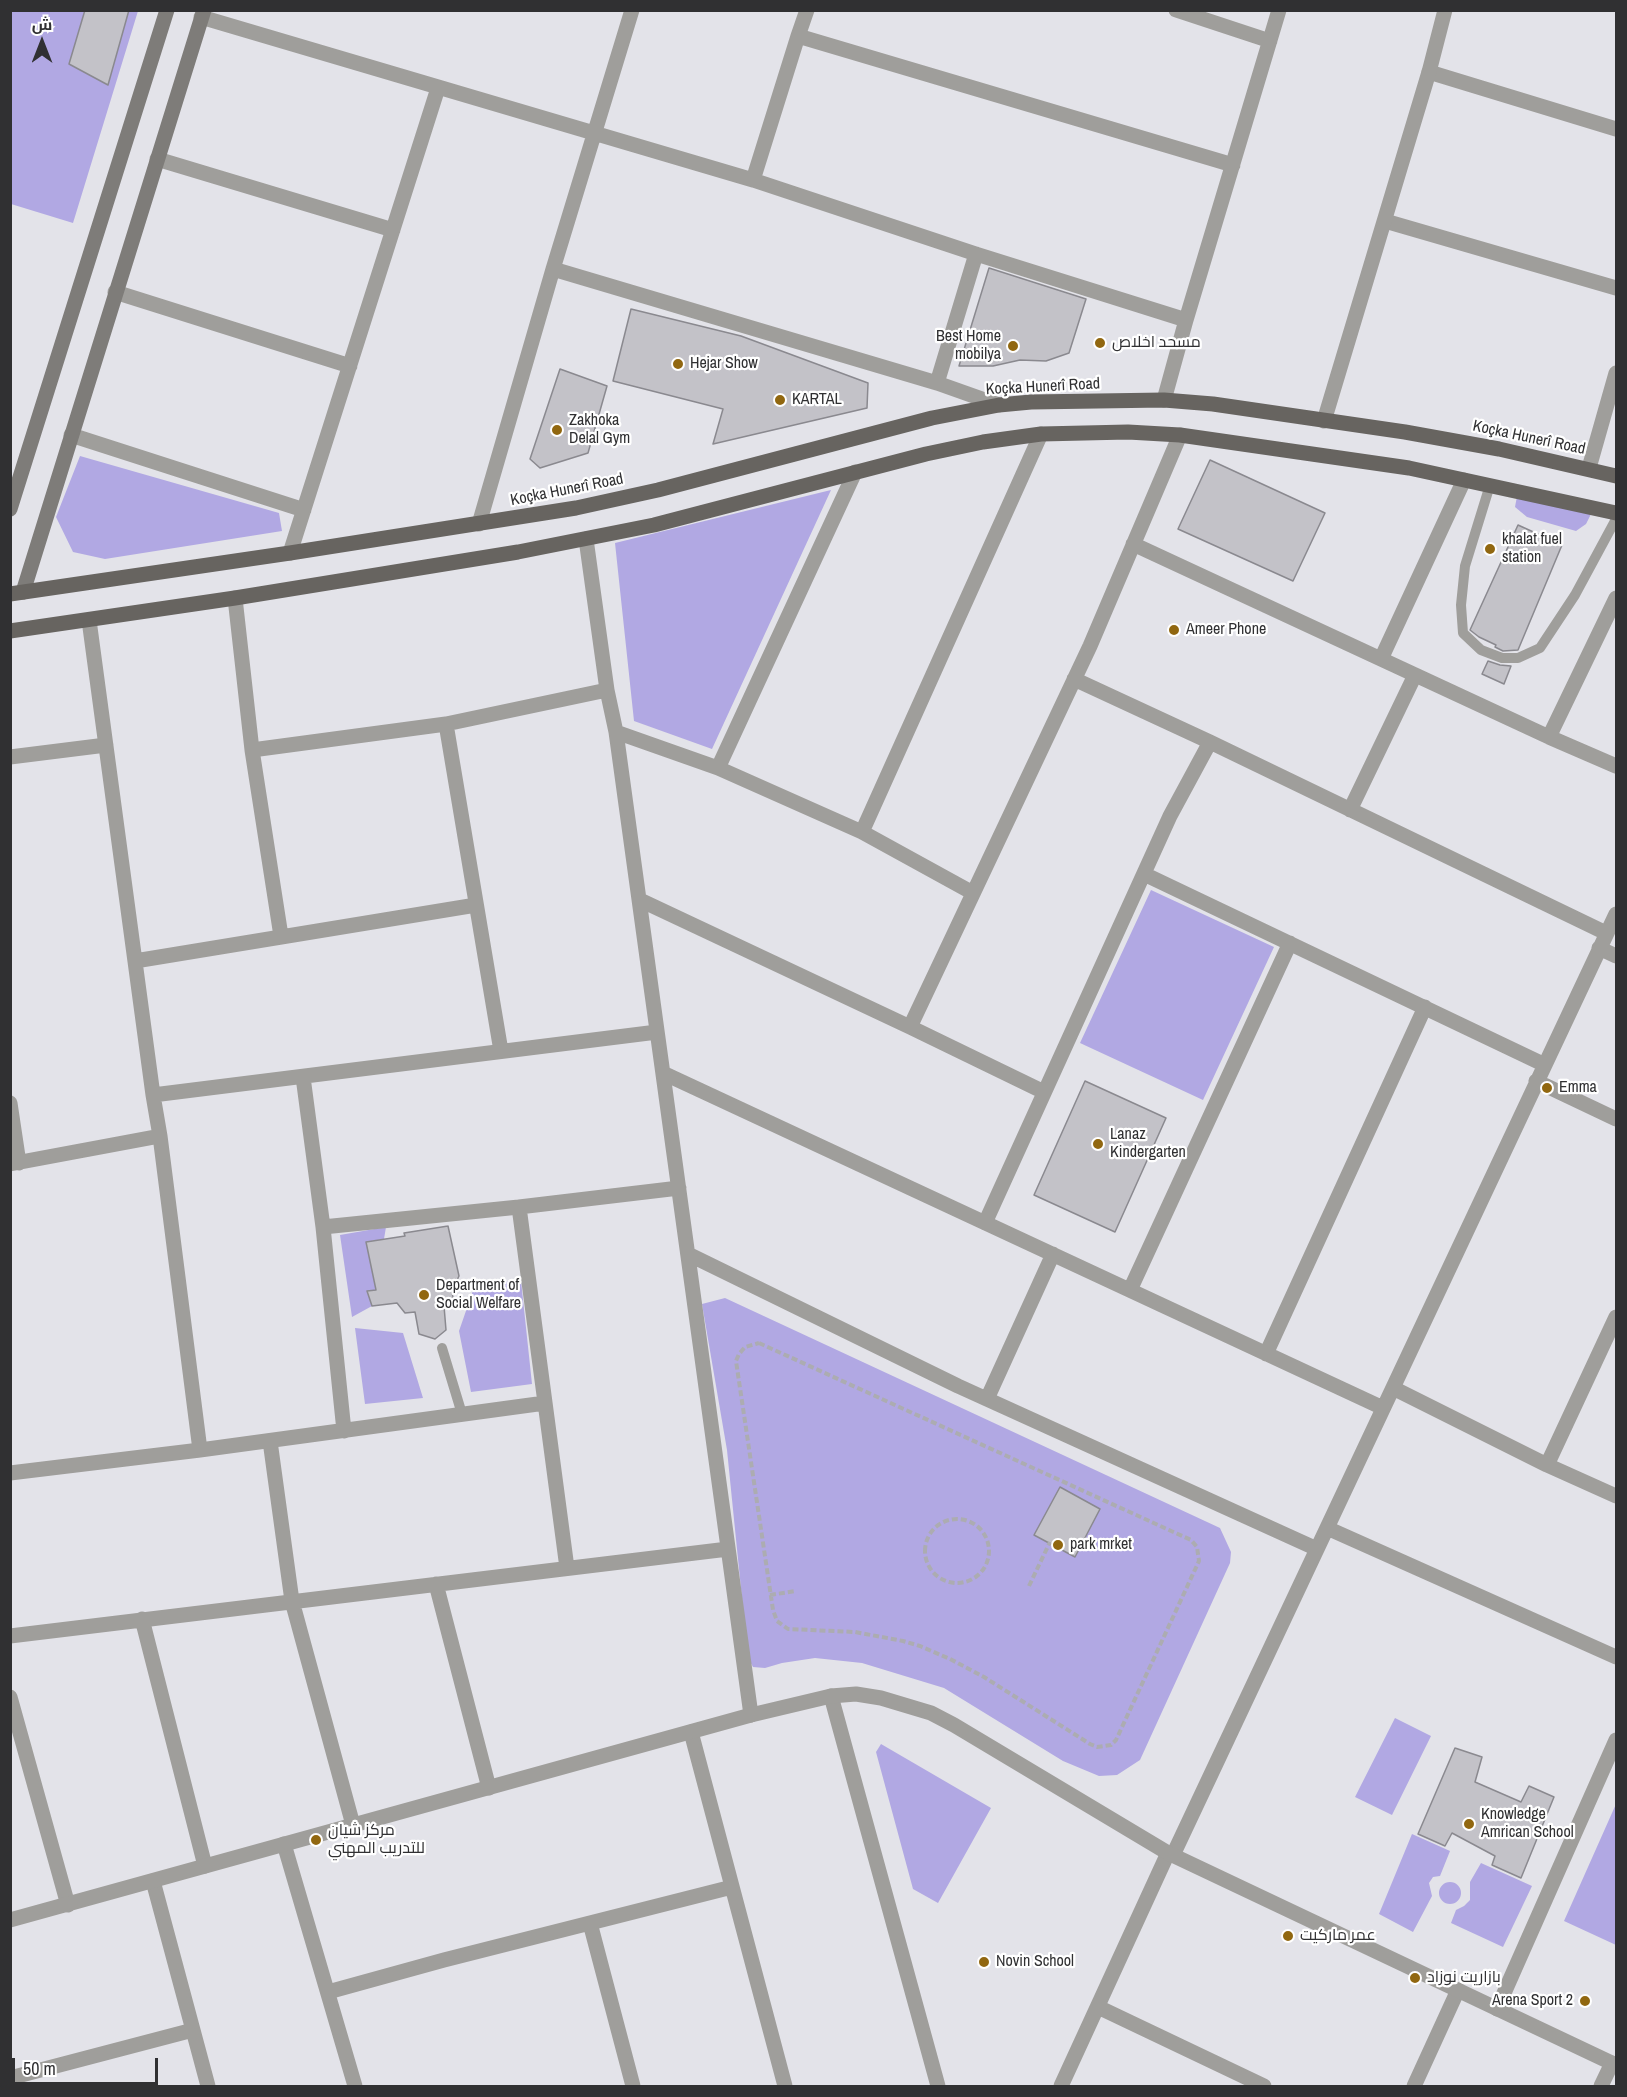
<!DOCTYPE html>
<html>
<head>
<meta charset="utf-8">
<style>
	body { margin:0 }
	#map { position:relative; width:1627px; height:2097px; overflow:hidden; background:#e3e3e9; font-family:"Archivo Narrow",Cairo,sans-serif }
	canvas { display:block }
	.frame { position:absolute; inset:0; border:12px solid #303032; pointer-events:none }
	.north { position:absolute; left:12px; top:12px; width:60px; height:60px; -webkit-text-stroke:4px #fff; paint-order:stroke; rotate:0deg; font-size:16px; font-weight:700; line-height:24px; text-align:center; color:#303032 }
	.north::after { content:''; display:block; margin:auto; width:21px; height:27px; background:#303032; clip-path:polygon(50% 0,100% 100%,50% 72%,0 100%) }
	.scale { position:absolute; left:12px; top:2058px; width:146px; height:27px; box-sizing:border-box; border:3px solid #303032; border-top:0; padding-left:8px; font-size:18px; line-height:21px; white-space:nowrap; color:#303032; -webkit-text-stroke:4px #fff; paint-order:stroke }
</style>
</head>
<body>
<div id="map">
<canvas width="1627" height="2097"></canvas>
<div class="frame"></div>
<div class="north">ش</div>
<div class="scale">50 m</div>
</div>
<script>
const context = document.querySelector('canvas').getContext('2d');
context.lineJoin = 'round';
function paint(path, color) { context.fillStyle = color; context.fill(path, 'evenodd'); }
const poly = rows => new Path2D(rows.map(r => 'M' + r).join(''));
function strokePath(path, color, width, dash) { context.strokeStyle = color; context.lineWidth = width; context.lineCap = dash ? 'butt' : 'round'; context.setLineDash(dash || []); context.stroke(path); }
function drawText(font, color, halo, rows, align = 'center') {
  context.font = font + ' "Archivo Narrow",Cairo,sans-serif'; context.lineWidth = 4.5; context.setLineDash([]); context.textBaseline = 'middle'; context.strokeStyle = halo; context.fillStyle = color; for (const [text, x, y, turn = 0] of rows) {
    context.save(); context.translate(x, y); context.rotate((+turn || 0) * Math.PI / 180); context.textAlign = isNaN(turn) ? turn : align; if (halo) context.strokeText(text, 0, 0); context.fillText(text, 0, 0); context.restore();
  }
}
paint(poly([
	[10,11,138,11,73,223,11,204],
	[80,456,279,513,282,531,105,559,73,552,56,517],
	[831,490,712,749,634,721,615,543],
	[1518,491,1592,512,1586,524,1576,531,1527,517,1515,507],
	[1151,890,1274,947,1203,1100,1080,1043],
	[386,1227,384,1239,366,1242,376,1290,368,1292,372,1306,352,1317,340,1235],
	[521,1281,532,1384,471,1392,459,1331,476,1282],
	[725,1298,1220,1528,1231,1552,1230,1563,1140,1760,1117,1775,1099,1776,1063,1761,944,1688,862,1663,815,1658,782,1663,765,1668,753,1667,748,1658,727,1450,702,1304],
	[355,1328,403,1333,423,1398,365,1404],
	[1395,1718,1431,1736,1392,1815,1355,1797],
	[881,1744,991,1808,938,1903,913,1889,876,1752],
	[1616,1804,1616,1945,1564,1921],
	[1412,1834,1450,1851,1440,1876,1433,1877,1429,1883,1432,1896,1413,1932,1379,1914],
	[1481,1863,1532,1886,1503,1947,1451,1923,1456,1910,1464,1906,1470,1900,1470,1882],
	'1439 1893a11 11 0 1 1 22 0a11 11 0 1 1-22 0Z'
]), '#b1a8e3');
const building = poly([
	[85,10,129,10,108,85,69,64,85,10],
	[989,268,1086,299,1069,353,1046,361,1020,360,993,366,959,366,989,268],
	[631,309,741,336,868,383,867,408,713,444,723,409,613,381,631,309],
	[560,369,607,386,588,453,540,468,530,459,560,369],
	[1210,460,1325,513,1293,581,1178,529,1210,460],
	[1518,525,1562,545,1518,650,1503,651,1495,647,1496,645,1479,637,1470,630,1518,525],
	[1488,661,1500,665,1511,666,1504,684,1482,674,1488,661],
	[1085,1081,1166,1118,1115,1232,1034,1195,1085,1081],
	[448,1226,459,1276,452,1291,454,1305,444,1306,446,1330,435,1339,419,1334,415,1312,405,1313,397,1303,372,1306,367,1291,376,1290,366,1242,405,1236,404,1233,448,1226],
	[1060,1487,1100,1509,1075,1557,1034,1535,1060,1487],
	[1455,1748,1482,1757,1475,1782,1521,1802,1529,1786,1554,1797,1521,1878,1492,1865,1495,1856,1452,1833,1445,1846,1418,1834,1455,1748]
]);
paint(building, '#c3c2c8');
strokePath(building, '#8a898f', 1.5);
strokePath(poly([
	[759,1343,1191,1540,1197,1547,1199,1561,1116,1740,1111,1745,1097,1747,1090,1744,984,1677,950,1659,920,1646,903,1641,855,1632,788,1629,777,1621,773,1610,736,1361,739,1354,745,1347,759,1343],
	'925 1551a32 32 0 1 1 64 0a32 32 0 1 1-64 0Z',
	[1029,1586,1050,1542],
	[770,1595,796,1591]
]), '#acacb1', 4, [6, 3]);
strokePath(poly([
	[1490,485,1465,566,1461,605,1463,633,1481,650,1502,658,1518,658,1540,648,1575,595,1616,519],
	[442,1348,462,1414]
]), '#9f9e9b', 10);
strokePath(poly([
	[1176,10,1270,41],
	[201,17,753,180,976,254,1186,320],
	[798,36,807,10],
	[1429,72,1616,129],
	[157,159,393,230],
	[753,180,798,36,1233,165],
	[1385,221,1616,288],
	[553,269,937,383,999,405],
	[115,292,350,366],
	[937,383,976,254],
	[1164,400,1186,320,1279,10],
	[71,435,304,510],
	[1589,468,1616,373],
	[479,524,553,269,632,10],
	[586,539,607,690,616,732,751,1715],
	[1133,544,1549,737,1616,766],
	[290,553,438,88],
	[235,598,252,750,281,936],
	[89,620,153,1095,160,1136,200,1450],
	[1381,659,1464,480],
	[1074,679,1210,742,1606,933],
	[616,732,718,768,862,832,973,893],
	[1549,737,1616,598],
	[252,750,446,724],
	[10,757,106,745],
	[718,768,855,472],
	[1350,810,1415,675],
	[862,832,1041,434],
	[1144,874,1545,1065],
	[640,900,910,1027,1044,1092],
	[1599,948,1616,956],
	[135,961,476,905],
	[910,1027,1090,646,1180,435],
	[501,1051,446,724,607,690],
	[663,1073,1383,1408],
	[303,1077,323,1227,344,1431],
	[1536,1081,1616,1119],
	[153,1095,657,1032],
	[10,1103,19,1163],
	[10,1164,160,1136],
	[519,1207,567,1568],
	[985,1223,1170,816,1210,742],
	[323,1227,519,1207,679,1188],
	[688,1254,958,1386,1317,1549],
	[1130,1290,1290,943],
	[1266,1354,1425,1007],
	[1393,1388,1547,1465,1616,1496],
	[987,1399,1053,1254],
	[270,1441,292,1601,353,1825],
	[1547,1465,1616,1317],
	[10,1473,200,1450,545,1403],
	[1327,1528,1616,1657],
	[436,1584,489,1788],
	[142,1619,205,1866],
	[10,1636,728,1549],
	[831,1696,938,2086],
	[10,1697,68,1905],
	[691,1732,785,2086],
	[284,1844,355,2086],
	[1173,1855,1616,914],
	[153,1881,208,2086],
	[590,1923,633,2086],
	[328,1992,444,1960,732,1887],
	[1098,2007,1264,2086],
	[1497,2009,1616,1740],
	[10,2078,193,2030],
	[1061,2086,1168,1853],
	[1414,2086,1458,1990],
	[1601,2086,1612,2063]
]), '#9f9e9b', 15);
strokePath(poly([
	[1324,421,1429,72,1445,10],
	[10,1920,751,1715,831,1696,856,1694,881,1698,931,1713,954,1725,1168,1853,1616,2065]
]), '#9f9e9b', 15);
strokePath(poly([
	[10,509,167,10],
	[23,592,204,10]
]), '#7e7c79', 15);
strokePath(poly([
	[10,594,290,553,576,508,658,490,932,418,999,405,1031,402,1164,400,1213,404,1405,432,1499,449,1616,476],
	[10,631,235,598,518,552,654,525,926,454,983,442,1041,434,1128,432,1180,435,1409,468,1616,513]
]), '#676460', 15);
for (const [x, y, r, color] of [
	[1100,343,6,"#916710"],
	[1013,346,6,"#916710"],
	[678,364,6,"#916710"],
	[780,400,6,"#916710"],
	[557,430,6,"#916710"],
	[1490,549,6,"#916710"],
	[1174,630,6,"#916710"],
	[1547,1088,6,"#916710"],
	[1098,1144,6,"#916710"],
	[424,1295,6,"#916710"],
	[1058,1545,6,"#916710"],
	[1469,1824,6,"#916710"],
	[316,1840,6,"#916710"],
	[1288,1936,6,"#916710"],
	[984,1962,6,"#916710"],
	[1415,1978,6,"#916710"],
	[1585,2001,6,"#916710"]
]) { const dot = new Path2D(); dot.arc(x, y, r, 0, 2 * Math.PI); context.fillStyle = color; context.fill(dot); strokePath(dot, '#fff', 2); }
drawText('16px', '#303032', '#fff', [
	["Best Home",1001,337,"right"],
	["mobilya",1001,355,"right"],
	["مسحد اخلاص",1112,343],
	["Hejar Show",690,364],
	["KARTAL",792,400],
	["Zakhoka",569,421],
	["Delal Gym",569,439],
	["khalat fuel",1502,540],
	["station",1502,558],
	["Ameer Phone",1186,630],
	["Emma",1559,1088],
	["Lanaz",1110,1135],
	["Kindergarten",1110,1153],
	["Department of",436,1286],
	["Social Welfare",436,1304],
	["park mrket",1070,1545],
	["Knowledge",1481,1815],
	["Amrican School",1481,1833],
	["مركز شيان",328,1831],
	["للتدريب المهني",328,1849],
	["عمر ماركيت",1300,1936],
	["Novin School",996,1962],
	["بازاريت نوزاد",1427,1978],
	["Arena Sport 2",1573,2001,"right"]
], 'left');
drawText('16px', '#303032', '#fff', [
	["Koçka Hunerî Road",1043,387,-3],
	["Koçka Hunerî Road",1529,438,12],
	["Koçka Hunerî Road",567,490,-11]
]);
</script>
</body>
</html>
